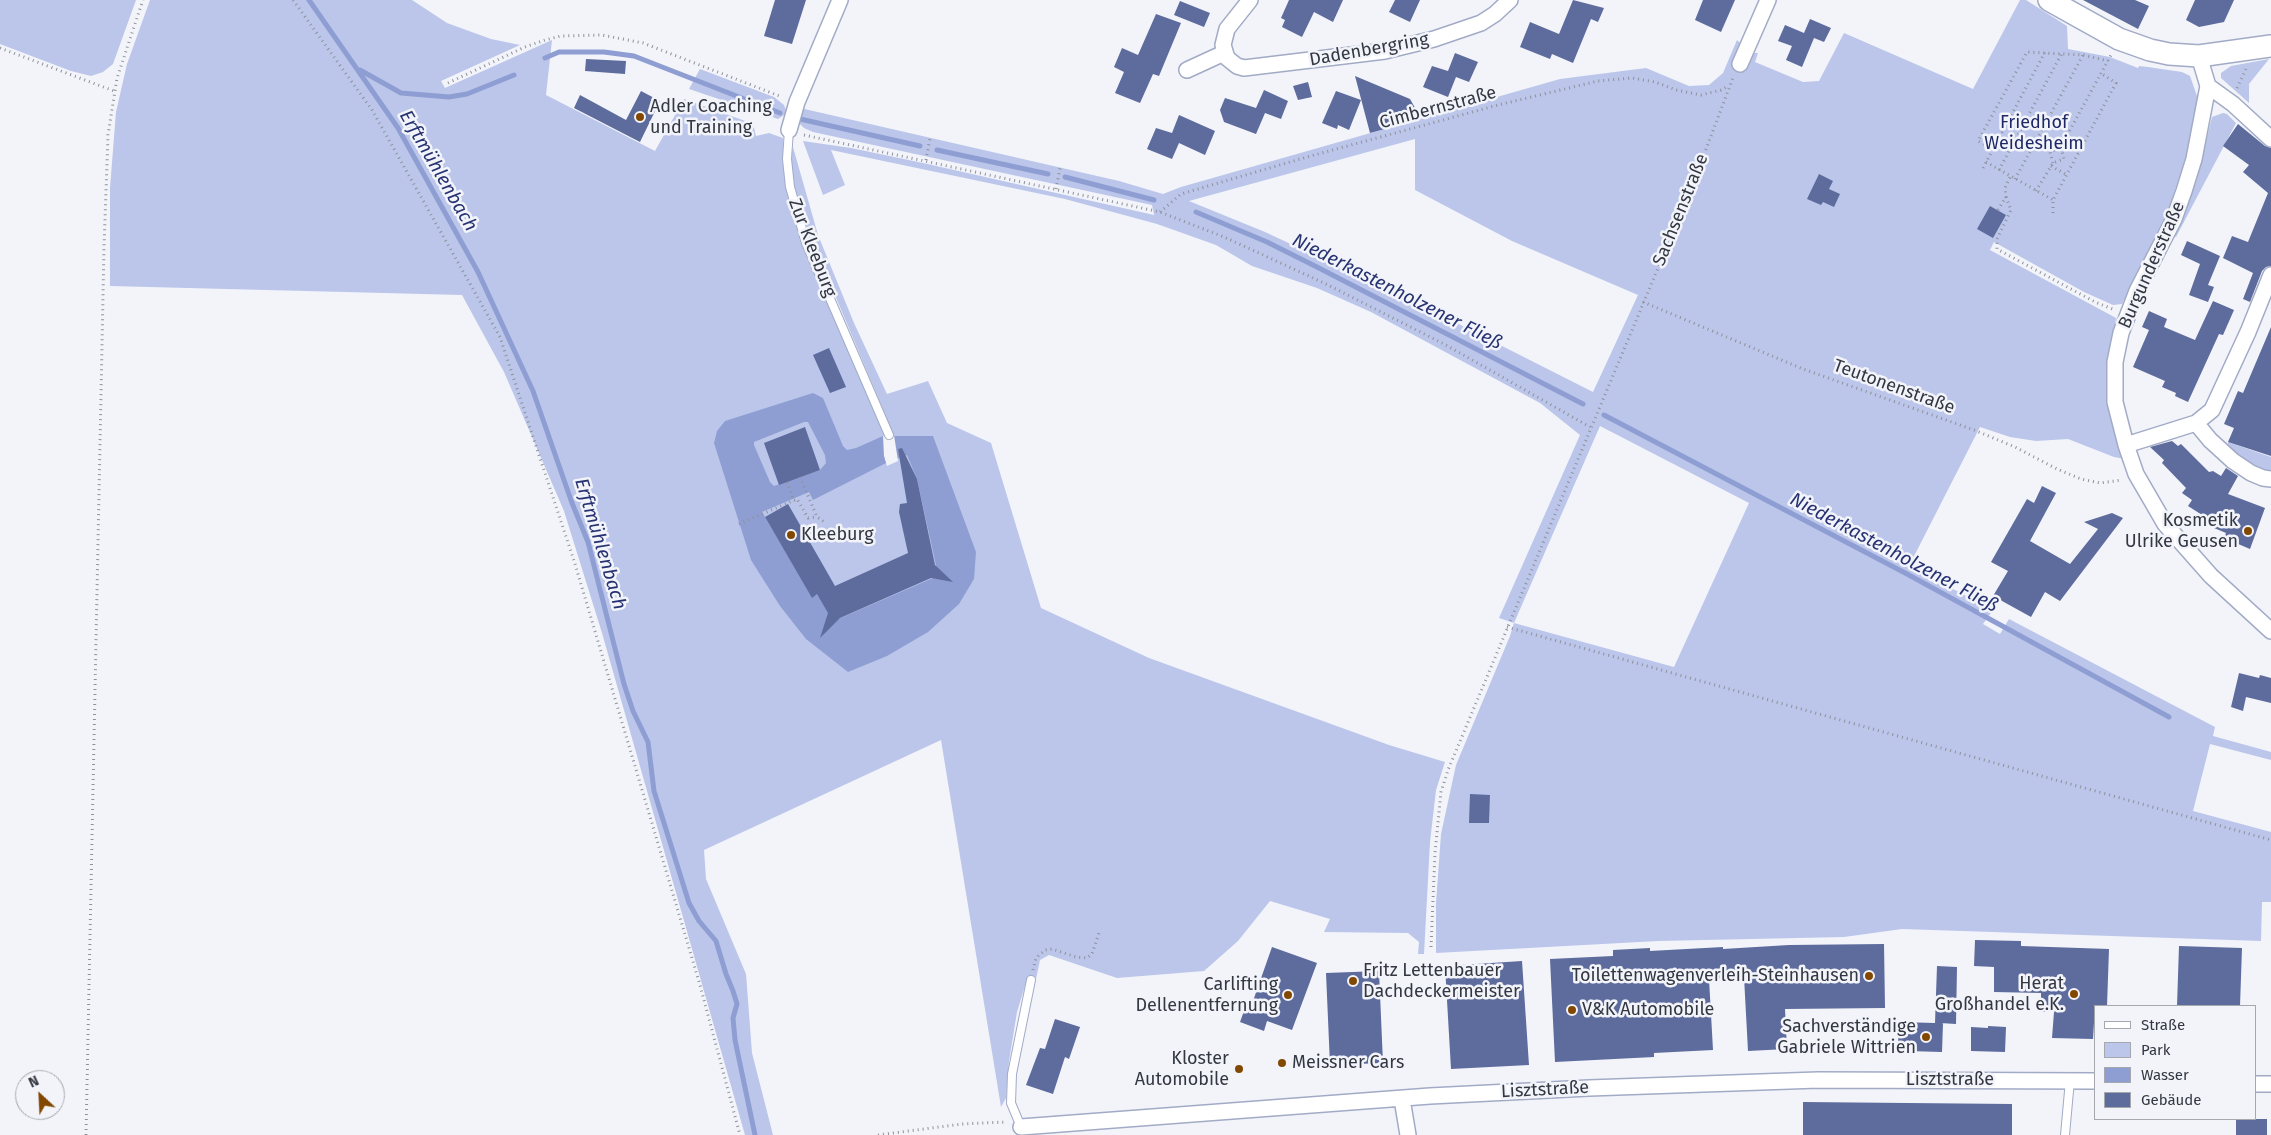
<!DOCTYPE html>
<html>
<head>
<meta charset="utf-8">
<style>
	body { margin:0 }
	#map { position:relative; width:2271px; height:1135px; overflow:hidden; background:#f2f4fa; font-family:"Fira Sans",sans-serif }
	canvas { display:block }
	.legend { position:absolute; left:2094px; top:1005px; width:162px; height:115px; box-sizing:border-box; background:#f2f4fa; border:1px solid #a6a8b0; margin:0; padding:6px 9px; list-style:none; font-size:15px; color:#333742 }
	.legend li { display:flex; align-items:center; gap:10px; height:25px }
	.legend b { width:25px; border:1px solid #a6a8b0 }
	.north { position:absolute; left:15px; top:1070px; width:50px; height:50px; box-sizing:border-box; background:#f2f4fa; border:1px solid #a6a8b0; border-radius:50%; rotate:335deg; font-size:14px; font-weight:700; line-height:20px; text-align:center; color:#333742 }
	.north::after { content:''; display:block; margin:auto; width:18px; height:22px; background:#824800; clip-path:polygon(50% 0,100% 100%,50% 72%,0 100%) }
</style>
</head>
<body>
<div id="map">
<canvas width="2271" height="1135"></canvas>
<ul class="legend">
<li><b style="height:6px;background:#fff"></b>Straße</li>
<li><b style="height:14px;background:#bbc6ea"></b>Park</li>
<li><b style="height:14px;background:#8e9ed3"></b>Wasser</li>
<li><b style="height:14px;background:#5d6b9d"></b>Gebäude</li>
</ul>
<div class="north">N</div>
</div>
<script>
const context = document.querySelector('canvas').getContext('2d');
context.lineJoin = 'round';
function paint(path, color) { context.fillStyle = color; context.fill(path, 'evenodd'); }
const poly = rows => new Path2D(rows.map(r => 'M' + r).join(''));
function strokePath(path, color, width, dash) { context.strokeStyle = color; context.lineWidth = width; context.lineCap = dash ? 'butt' : 'round'; context.setLineDash(dash || []); context.stroke(path); }
function drawText(font, color, halo, rows, align = 'center') {
  context.font = font + ' "Fira Sans",sans-serif'; context.lineWidth = 5; context.setLineDash([]); context.textBaseline = 'middle'; context.strokeStyle = halo; context.fillStyle = color; for (const [text, x, y, turn = 0] of rows) {
    context.save(); context.translate(x, y); context.rotate((+turn || 0) * Math.PI / 180); context.textAlign = isNaN(turn) ? turn : align; if (halo) context.strokeText(text, 0, 0); context.fillText(text, 0, 0); context.restore();
  }
}
paint(poly([
	[0,0,136,0,113,64,103,72,91,76,71,71,0,44],
	[150,0,412,0,447,23,491,39,520,45,441,81,445,88,552,40,546,95,655,151,684,99,748,122,754,128,756,136,769,133,783,138,786,180,792,213,799,234,885,436,891,435,885,414,802,217,793,180,791,160,793,147,818,235,854,323,887,394,928,381,947,423,991,443,1041,608,1149,658,1389,745,1445,762,1436,790,1430,842,1424,954,1418,954,1419,942,1408,933,1324,932,1330,919,1270,901,1238,941,1204,971,1117,978,1049,955,1040,960,1036,979,1028,976,1017,1012,1009,1061,1006,1098,1001,1107,941,740,704,850,706,879,746,974,752,1053,773,1135,745,1135,602,633,564,511,504,372,462,295,110,286,110,188,116,112,127,64],
	[2020,0,2026,0,2067,26,2068,49,2110,57,2138,68,2139,66,2148,67,2182,72,2190,76,2198,99,2191,140,2165,221,2122,304,2113,305,2084,292,1994,242,1990,250,2116,318,2114,331,2125,459,2114,457,2068,439,2036,441,2010,437,1980,427,1909,566,1993,610,1983,624,2000,634,2009,619,2215,727,2213,736,2271,752,2271,760,2210,744,2193,811,2271,832,2271,902,2262,902,2261,941,1902,929,1844,937,1658,941,1436,953,1436,903,1441,834,1456,765,1510,636,1514,623,1499,618,1580,435,1540,403,1371,312,1317,288,1252,266,1216,245,1157,224,1065,199,831,150,845,185,823,195,803,141,851,148,923,163,1154,215,1152,205,813,132,804,128,799,123,800,108,1119,181,1163,194,1181,187,1560,79,1646,68,1689,86,1709,85,1723,73,1737,40,1751,53,1758,53,1755,62,1803,82,1819,81,1844,33,1973,89],
	[1415,139,1415,190,1512,241,1638,295,1593,392,1421,305,1265,232,1189,201],
	[1600,426,1749,503,1674,667,1514,623],
	[2269,59,2249,84,2249,103,2221,78,2221,73,2231,66],
	[700,69,774,97,784,105,787,113,778,119,689,89],
	[2223,113,2227,114,2236,123,2176,237,2173,235,2185,210,2197,179,2212,117],
	[2228,442,2271,457,2271,472,2260,470,2227,448]
]), '#bbc6ea');
paint(poly([
	[813,393,823,398,843,446,847,450,856,448,883,436,933,436,976,552,974,579,959,604,928,632,887,656,848,672,806,639,780,606,751,560,714,443,717,431,725,421],
	[804,422,808,422,825,455,826,463,820,470,774,486,770,482,754,445,754,442],
	[907,455,917,479,939,579,933,578,836,620,817,594,812,597,762,512,809,492,813,500,888,462]
]), '#8e9ed3');
paint(poly([
	[894,435,898,461,887,466,884,456,883,436]
]), '#f2f4fa');
strokePath(poly([
	[309,0,398,128,478,272,533,391,572,503,588,542,624,684,633,711,648,742,654,791,689,903,699,921,716,941,726,974,733,991,737,1004,733,1018,735,1040,755,1135],
	[545,58,559,52,604,52,634,56,780,113],
	[360,70,401,93,449,97,467,94,514,75],
	[800,119,920,146],
	[937,150,1048,174],
	[1065,177,1154,200],
	[1196,212,1267,242,1315,266,1583,404],
	[1604,415,1907,574,2169,717]
]), '#8e9ed3', 5);
paint(poly([
	[775,0,806,0,792,44,764,36],
	[1289,0,1343,0,1333,22,1314,12,1302,37,1282,27,1285,20,1281,18],
	[1395,0,1420,0,1410,22,1389,12],
	[1573,0,1604,8,1598,22,1591,19,1573,63,1552,54,1550,59,1520,47,1530,22,1559,34],
	[1703,0,1735,0,1721,32,1695,20],
	[2083,0,2135,0,2149,6,2138,29],
	[2195,0,2234,0,2224,22,2199,27,2186,20],
	[1180,1,1210,13,1204,27,1174,15],
	[1156,14,1181,23,1159,76,1153,74,1140,103,1115,93,1124,72,1114,67,1122,48,1138,55],
	[1810,19,1831,28,1824,42,1814,38,1802,67,1786,60,1792,46,1778,41,1785,25,1804,33],
	[1455,53,1478,62,1469,82,1456,77,1448,97,1423,87,1432,66,1448,71],
	[586,59,626,61,625,74,585,71],
	[1355,76,1410,99,1418,113,1396,126,1370,133],
	[1308,82,1312,97,1298,100,1293,86],
	[1264,90,1288,101,1281,119,1265,113,1256,134,1224,122,1220,110,1225,98,1256,108],
	[641,91,660,101,640,142,574,108,580,95,626,120],
	[1336,91,1361,100,1349,130,1338,125,1337,129,1322,123],
	[1179,115,1215,131,1205,155,1179,143,1172,159,1147,149,1156,128,1172,133],
	[2238,124,2265,146,2271,148,2271,266,2266,267,2262,271,2250,302,2243,299,2253,273,2223,258,2232,236,2248,242,2268,193,2243,172,2249,165,2223,146],
	[1819,174,1833,181,1829,189,1840,194,1834,207,1823,202,1821,205,1807,199],
	[1990,206,2006,215,1993,238,1977,229],
	[2187,241,2220,256,2208,285,2214,287,2208,302,2189,295,2200,264,2181,255],
	[2213,301,2234,310,2223,335,2219,334,2188,402,2175,396,2176,393,2162,387,2165,381,2133,367,2149,330,2142,327,2149,311,2167,319,2164,327,2195,340],
	[2271,327,2271,456,2228,442,2234,428,2224,424,2238,391,2243,393],
	[829,348,846,387,830,393,813,355],
	[805,427,820,470,779,485,764,443],
	[2172,441,2178,446,2181,444,2209,472,2213,471,2221,476,2226,468,2238,476,2228,494,2265,508,2250,549,2224,538,2226,533,2207,525,2210,520,2188,506,2192,500,2182,493,2186,488,2162,463,2164,460,2150,447],
	[902,448,917,479,935,565,953,582,931,578,840,618,820,638,828,613,817,594,812,598,765,517,788,504,835,586,908,553,899,512,900,504,907,503,898,449],
	[2042,486,2056,493,2030,541,2070,564,2098,529,2084,522,2112,513,2123,518,2060,601,2045,592,2031,617,1993,596,2008,571,1991,562,2027,499,2034,503],
	[2239,673,2259,678,2260,675,2271,678,2271,703,2246,697,2243,711,2231,707],
	[1470,794,1490,795,1489,823,1469,823],
	[1975,940,2021,941,2021,946,2109,949,2107,1006,2095,1006,2093,1039,2052,1038,2054,1012,2041,1012,2041,993,1994,992,1994,967,1974,966],
	[1884,944,1885,1008,1785,1009,1787,1049,1748,1051,1744,977,1709,979,1713,1050,1654,1053,1654,1057,1555,1062,1550,959,1613,956,1613,950,1650,948,1650,951,1723,947,1723,949,1789,945],
	[2179,946,2242,948,2240,1006,2177,1006],
	[1272,947,1317,963,1292,1030,1267,1021,1264,1031,1240,1022,1248,1000,1253,1001],
	[1522,961,1529,1065,1451,1069,1445,966],
	[1937,966,1957,967,1956,1024,1940,1023,1943,1023,1942,1052,1908,1051,1908,1046,1898,1046,1899,1022,1935,1023],
	[1379,971,1383,1063,1330,1065,1326,973],
	[1055,1019,1080,1027,1069,1059,1065,1057,1053,1094,1026,1085,1040,1048,1045,1049],
	[1988,1026,2006,1027,2005,1052,1971,1051,1971,1027,1988,1028],
	[1803,1102,2012,1104,2012,1135,1803,1135],
	[2236,1119,2267,1119,2267,1135,2236,1135]
]), '#5d6b9d');
const lane = poly([
	[789,130,787,159,790,187,806,243,889,435],
	[1021,1127,1011,1103,1012,1074,1031,980],
	[2065,1135,2070,1080]
]);
const street = poly([
	[1250,0,1227,29,1223,45,1227,58,1237,66,1244,68,1385,51,1434,39,1481,23,1495,14,1510,0],
	[2199,56,2208,86,2233,104,2271,139],
	[1740,64,1768,0],
	[1187,70,1224,53],
	[2208,86,2194,159,2184,191,2174,219,2137,291,2121,333,2115,362,2115,402,2126,445,2136,474,2165,524,2211,576,2271,631],
	[789,130,797,102,840,0],
	[2196,423,2210,440,2233,461,2251,473,2263,478,2271,479],
	[2126,445,2196,423,2212,410,2248,332,2271,275],
	[2255,1084,2271,1084],
	[1402,1099,1408,1135],
	[1021,1127,1430,1096,1589,1088,1818,1080,2095,1081]
]);
const secondary = poly([
	[2049,0,2119,39,2150,50,2169,54,2199,56,2271,46]
]);
strokePath(lane, '#a2abc6', 10);
strokePath(street, '#a2abc6', 18);
strokePath(secondary, '#a2abc6', 24);
strokePath(poly([
	[293,0,372,110,500,337,575,564,700,985,740,1135],
	[0,48,114,91],
	[448,83,525,47,545,40,561,36,602,35,643,43,782,97],
	[2237,88,2246,69],
	[804,135,1160,212,1224,237,1324,283,1444,344,1590,427],
	[1993,149,1978,141,2027,52,2083,55,2108,61],
	[926,160,930,138],
	[1986,162,2053,200],
	[2053,163,2050,152,2061,147],
	[2051,166,2067,175],
	[1983,168,2045,52],
	[1999,170,2062,53],
	[2015,179,2083,55],
	[1056,189,1060,168],
	[2036,191,2053,163,2064,159,2061,147,2064,141,2111,55],
	[2006,197,2011,210,1997,239,1997,249,2095,302,2115,310],
	[1998,210,2006,197,2005,188,2010,177],
	[1160,212,1181,194,1307,157,1498,105,1598,81,1632,78,1655,82,1676,90,1701,95,1721,90,1728,86],
	[2053,213,2053,200,2116,83,2102,74],
	[1643,302,1803,369,1974,430,2015,447,2057,469,2081,479,2100,483,2122,480],
	[800,477,817,517,826,523],
	[787,482,794,501],
	[739,524,797,499,808,518,817,517],
	[1507,627,2271,840],
	[1431,947,1435,853,1441,792,1448,770,1689,194,1733,78],
	[1033,970,1036,958,1045,950,1052,949,1076,957,1087,958,1092,954,1099,933],
	[86,1135,104,247,108,135,117,78,143,0],
	[878,1135,962,1124,1006,1122]
]), '#8e919a', 3, [1, 4]);
strokePath(lane, '#fff', 8);
strokePath(street, '#fff', 15);
strokePath(secondary, '#fff', 21);
for (const [x, y, r, color] of [
	[640,117,5,"#824800"],
	[2248,531,5,"#824800"],
	[791,535,5,"#824800"],
	[1869,976,5,"#824800"],
	[1353,981,5,"#824800"],
	[2074,994,5,"#824800"],
	[1288,995,5,"#824800"],
	[1572,1010,5,"#824800"],
	[1926,1037,5,"#824800"],
	[1282,1063,5,"#824800"],
	[1239,1069,5,"#824800"]
]) { const dot = new Path2D(); dot.arc(x, y, r, 0, 2 * Math.PI); context.fillStyle = color; context.fill(dot); strokePath(dot, '#f2f4fa', 2); }
drawText('18px', '#333742', '#f2f4fa', [
	["Dadenbergring",1369,50,-10],
	["Cimbernstraße",1438,108,-15],
	["Sachsenstraße",1681,210,-68],
	["Zur Kleeburg",812,248,69],
	["Burgunderstraße",2152,265,-66],
	["Teutonenstraße",1894,387,20],
	["Lisztstraße",1950,1080],
	["Lisztstraße",1545,1090,-3]
]);
drawText('18px', '#333742', '#f2f4fa', [
	["Adler Coaching",650,107,"left"],
	["und Training",650,128,"left"],
	["Kosmetik",2238,521],
	["Ulrike Geusen",2238,542],
	["Kleeburg",801,535,"left"],
	["Fritz Lettenbauer",1363,971,"left"],
	["Dachdeckermeister",1363,992,"left"],
	["Toilettenwagenverleih-Steinhausen",1859,976],
	["Herat",2064,984],
	["Großhandel e.K.",2064,1005],
	["Carlifting",1278,985],
	["Dellenentfernung",1278,1006],
	["V&K Automobile",1582,1010,"left"],
	["Sachverständige",1916,1027],
	["Gabriele Wittrien",1916,1048],
	["Kloster",1229,1059],
	["Automobile",1229,1080],
	["Meissner Cars",1292,1063,"left"]
], 'right');
drawText('18px', '#1e2867', '#f2f4fa', [
	["Friedhof",2034,123],
	["Weidesheim",2034,144]
]);
drawText('italic 19px', '#263272', '#f2f4fa', [
	["Erftmühlenbach",438,171,60],
	["Niederkastenholzener Fließ",1397,292,27],
	["Erftmühlenbach",600,544,73],
	["Niederkastenholzener Fließ",1894,553,28]
]);
</script>
</body>
</html>
